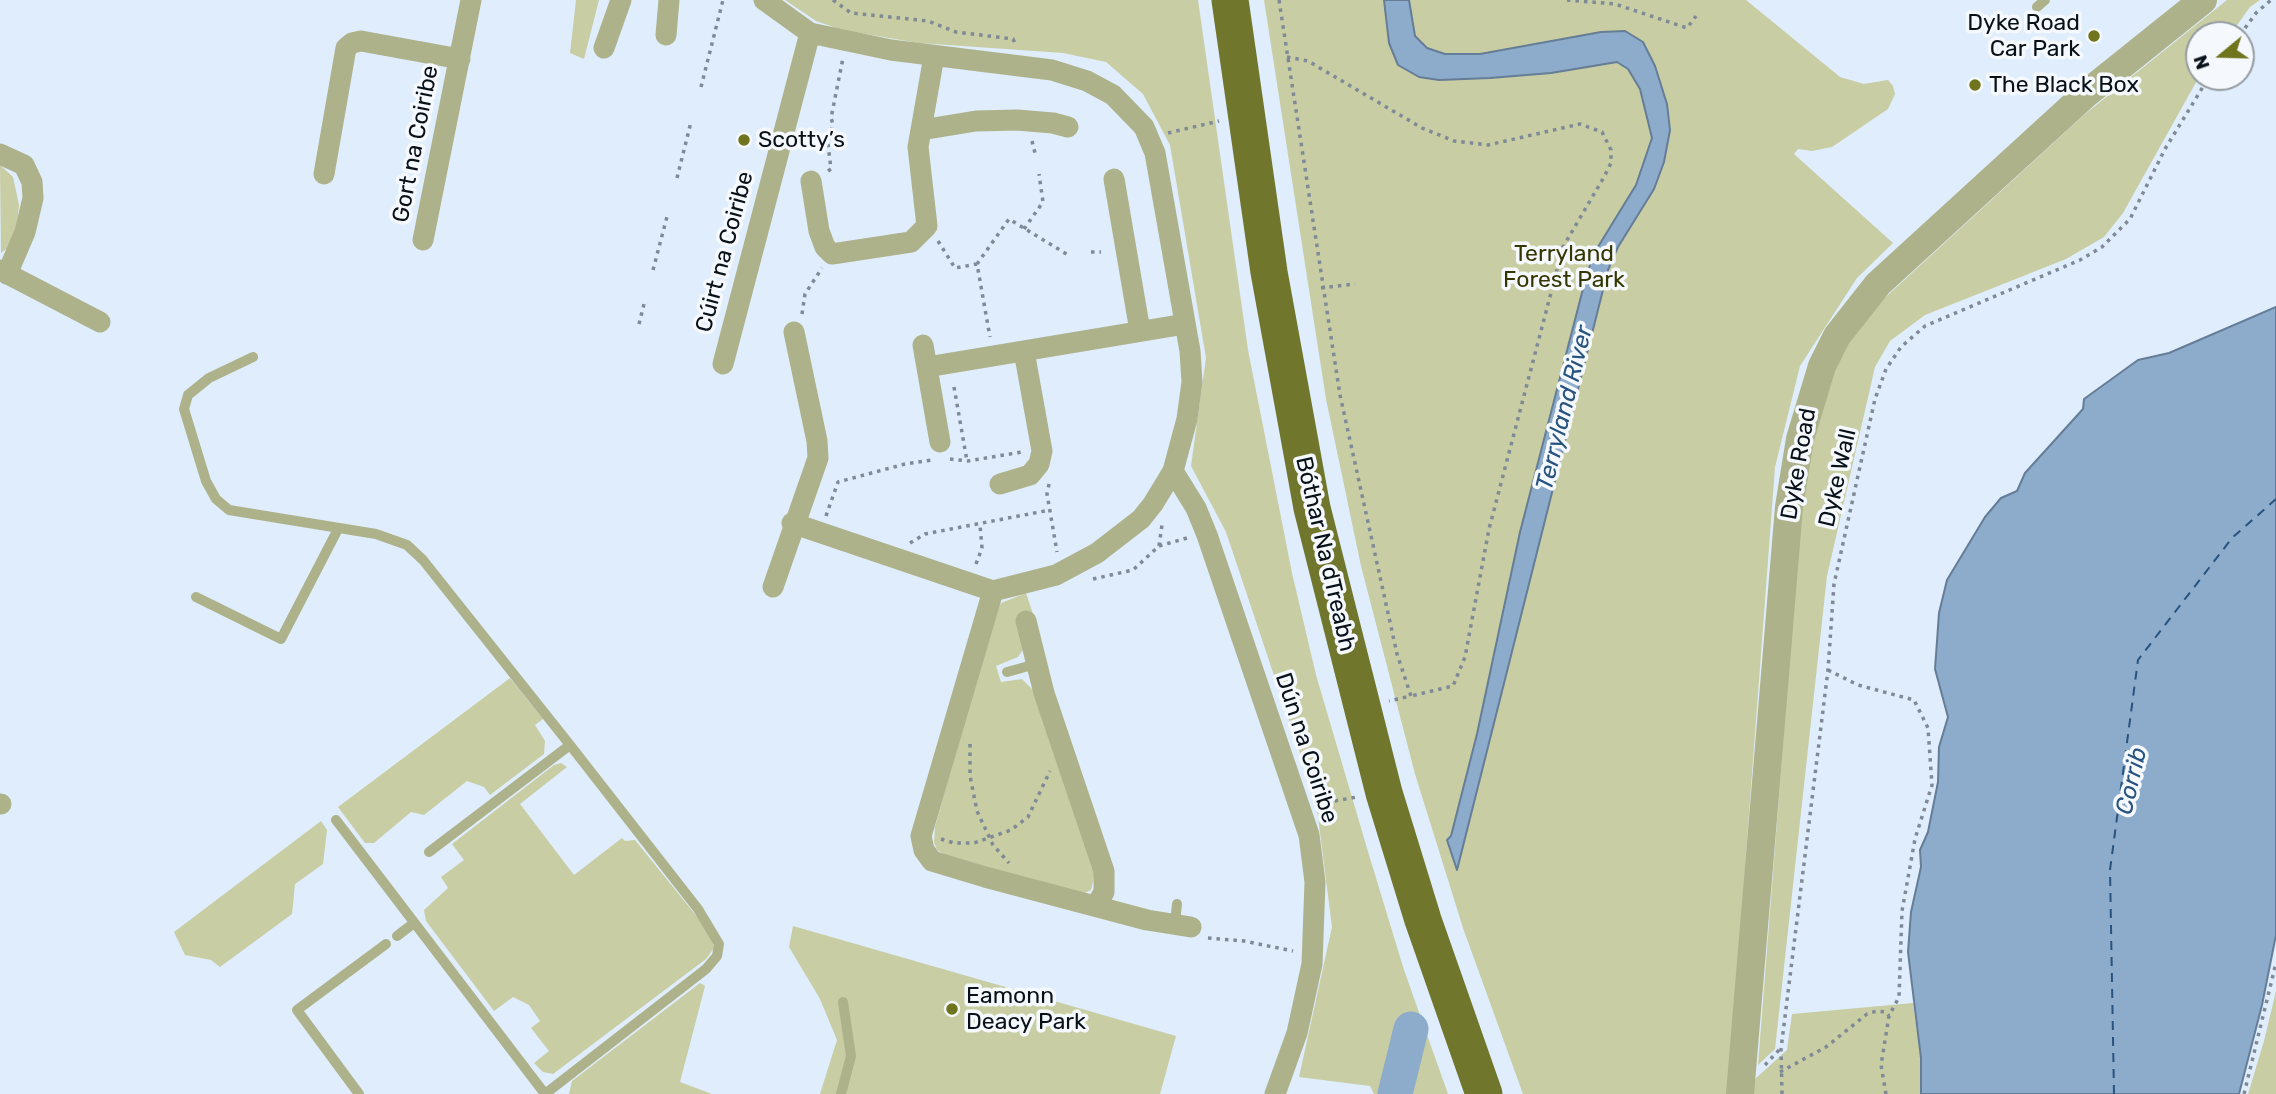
<!DOCTYPE html>
<html>
<head>
<meta charset="utf-8">
<style>
	body { margin:0 }
	#map { position:relative; width:2276px; height:1094px; overflow:hidden; background:#dfedfc; font-family:Rubik,sans-serif }
	canvas { display:block }
	.north { position:absolute; left:2185px; top:21px; width:70px; height:70px; box-sizing:border-box; background:#f5f9fe; border:2px solid #969ca2; border-radius:50%; rotate:251deg; font-size:19px; font-weight:700; line-height:28px; text-align:center; color:#081018 }
	.north::after { content:''; display:block; margin:auto; width:24px; height:32px; background:#6f751d; clip-path:polygon(50% 0,100% 100%,50% 72%,0 100%) }
</style>
</head>
<body>
<div id="map">
<canvas width="2276" height="1094"></canvas>
<div class="north">N</div>
</div>
<script>
const context = document.querySelector('canvas').getContext('2d');
context.lineJoin = 'round';
function paint(path, color) { context.fillStyle = color; context.fill(path, 'evenodd'); }
const poly = rows => new Path2D(rows.map(r => 'M' + r).join(''));
function strokePath(path, color, width, dash) { context.strokeStyle = color; context.lineWidth = width; context.lineCap = dash ? 'butt' : 'round'; context.setLineDash(dash || []); context.stroke(path); }
function drawText(font, color, halo, rows, align = 'center') {
  context.font = font + ' Rubik,sans-serif'; context.lineWidth = 7; context.setLineDash([]); context.textBaseline = 'middle'; context.strokeStyle = halo; context.fillStyle = color; for (const [text, x, y, turn = 0] of rows) {
    context.save(); context.translate(x, y); context.rotate((+turn || 0) * Math.PI / 180); context.textAlign = isNaN(turn) ? turn : align; if (halo) context.strokeText(text, 0, 0); context.fillText(text, 0, 0); context.restore();
  }
}
paint(poly([
	[576,0,599,0,584,59,570,53],
	[785,0,1198,0,1248,350,1292,573,1316,675,1369,855,1404,970,1448,1094,1374,1094,1370,1086,1299,1077,1332,927,1316,801,1226,532,1191,466,1206,358,1170,145,1143,94,1106,62,1063,53,919,43,842,30,816,21],
	[1264,0,1746,0,1840,77,1864,84,1888,80,1893,86,1895,94,1888,109,1832,147,1812,151,1798,149,1794,154,1893,243,1857,278,1800,366,1775,467,1728,1094,1523,1094,1463,928,1415,774,1361,566,1326,399],
	[2227,0,2260,0,2250,7,2230,35,2199,35,2199,77,2123,213,2104,237,2066,259,1925,315,1890,341,1875,367,1827,576,1775,1049,1758,1065,1802,501,1810,452,1825,395,1845,345,1877,305,2085,114],
	[0,165,13,177,19,205,17,224,9,247,1,253],
	[1026,593,1033,614,1024,648,1018,657,996,666,1001,682,1022,679,1034,691,1096,868,1091,890,1080,895,945,855,937,850,934,842,935,827,994,617,1001,603],
	[510,678,543,719,535,725,545,741,544,754,490,795,484,787,467,781,424,815,411,812,374,843,365,843,338,807],
	[561,763,567,767,520,804,574,875,622,838,625,841,635,840,711,934,714,948,706,959,553,1074,543,1072,534,1063,549,1051,531,1028,540,1021,529,1005,513,997,494,1011,426,921,424,910,448,888,441,877,464,860,452,844,554,765],
	[321,821,327,830,323,864,295,884,292,914,220,967,211,960,185,955,174,932],
	[793,926,1176,1036,1160,1094,820,1094,837,1040,820,999,789,947],
	[700,983,705,986,704,990,680,1082,712,1094,569,1094,572,1081],
	[2276,991,2276,1094,2248,1094,2264,1041],
	[1913,1003,1921,1058,1921,1094,1753,1094,1755,1079,1787,1050,1792,1014]
]), '#c8cda3');
const water = poly([
	[1384,0,1409,0,1415,36,1427,48,1445,54,1480,54,1601,32,1625,31,1643,42,1655,66,1667,104,1670,130,1664,162,1654,189,1618,247,1608,270,1457,870,1447,840,1451,836,1477,734,1520,532,1584,285,1593,255,1636,185,1652,138,1640,89,1628,69,1617,62,1551,73,1490,78,1439,80,1419,77,1398,65,1389,43,1384,0],
	[2276,307,2276,935,2262,1005,2239,1094,1921,1094,1921,1058,1908,952,1911,912,1921,867,1920,850,1928,832,1938,782,1939,747,1948,717,1935,669,1939,613,1947,580,1985,517,2001,498,2017,491,2025,473,2083,409,2084,399,2138,360,2169,353,2276,307]
]);
paint(water, '#8daccc');
strokePath(water, '#657d96', 2);
strokePath(poly([
	[1395,1094,1411,1029]
]), '#8daccc', 35);
strokePath(poly([
	[2114,1094,2110,870,2138,660,2232,538,2276,499]
]), '#27537f', 2, [9, 7]);
strokePath(poly([
	[833,0,851,13,928,21,956,32,1013,39,1016,45],
	[1279,0,1340,395,1397,654,1411,696,1389,701],
	[1567,0,1615,4,1687,28,1696,16],
	[2240,35,2256,13,2271,0],
	[1287,57,1308,61,1422,128,1454,141,1488,145,1580,124,1602,132,1611,150,1611,163,1604,177,1563,247,1489,529,1465,657,1453,686,1411,696],
	[701,87,723,0],
	[1168,133,1219,121],
	[1032,141,1035,153],
	[828,171,831,169,828,144,833,124,831,118,843,58],
	[677,178,691,122],
	[1024,229,1043,202,1039,174],
	[938,241,955,268,977,264,990,337],
	[1091,252,1101,252],
	[977,264,1009,219,1068,255],
	[653,270,668,213],
	[1321,288,1355,284],
	[802,314,805,294,822,268],
	[639,324,644,304],
	[954,387,967,461],
	[950,459,968,461,1022,452],
	[1049,484,1047,494,1057,552],
	[826,516,838,482,905,464,932,460],
	[910,543,925,534,1050,510],
	[1159,546,1187,538],
	[976,564,982,548,980,525],
	[1093,579,1133,570,1159,546,1162,525],
	[1828,670,1858,685,1914,700,1928,728,1932,785,1915,839,1902,911,1899,997,1889,1016,1881,1065,1886,1094],
	[970,744,970,776,977,811,993,845,1009,863],
	[1318,804,1357,797],
	[941,839,954,843,974,843,1011,830,1028,817,1050,771],
	[1208,938,1244,941,1293,951],
	[1765,1065,1779,1050],
	[1780,1072,1826,1047,1867,1014,1877,1011,1886,1012,1889,1016],
	[1782,1094,1781,1049,1828,670,1834,584,1875,399,1886,369,1901,347,1925,326,2080,260,2102,247,2130,219,2165,149,2209,77],
	[2244,1094,2276,963]
]), '#7f8a96', 3.5, [3.5, 5]);
strokePath(poly([
	[2037,7,2045,0],
	[253,357,209,378,188,395,184,409,206,481,216,499,229,510,376,534,407,545,423,560,570,745,698,909,719,944,717,956,706,969,545,1094],
	[196,597,281,639,338,529],
	[1007,672,1036,664],
	[336,820,545,1094],
	[429,852,570,745],
	[1175,923,1177,904],
	[397,936,414,923],
	[359,1094,297,1010,386,944],
	[841,1094,851,1056,843,1002]
]), '#adb28b', 10);
strokePath(poly([
	[764,0,810,33,891,50,1052,70,1087,81,1113,95,1144,127,1155,153,1190,351,1192,382,1187,419,1173,471,1153,504,1141,519,1097,553,1056,575,993,591,792,523],
	[666,35,669,0],
	[604,48,621,0],
	[921,130,976,121,1017,120,1053,123,1068,127],
	[0,154,24,165,32,182,33,198,25,232,7,274],
	[324,174,346,48,352,43,361,41,460,59],
	[1114,179,1140,331],
	[811,181,819,231,825,247,832,254,911,242,927,226,918,147,934,56],
	[423,240,471,0],
	[0,270,100,322],
	[923,345,940,442],
	[723,364,810,33],
	[927,367,1185,324],
	[1173,471,1196,508,1207,535,1309,835,1315,882,1312,964,1297,1033,1275,1094],
	[1000,484,1030,475,1039,464,1042,451,1024,351],
	[773,587,818,458,817,441,794,332],
	[993,591,921,836,924,850,932,861,985,877,1147,920,1191,927],
	[1026,621,1044,693,1104,871,1104,892,1096,906],
	[0,804,1,804]
]), '#adb28b', 21);
strokePath(poly([
	[1740,1094,1789,507,1800,439,1822,366,1837,336,1878,284,2087,93,2203,0]
]), '#adb28b', 28);
strokePath(poly([
	[1230,0,1269,272,1312,508,1384,793,1423,920,1484,1094]
]), '#70762c', 37);
for (const [x, y, r, color] of [
	[2094,36,7,"#6f751d"],
	[1975,85,7,"#6f751d"],
	[744,140,7,"#6f751d"],
	[952,1009,7,"#6f751d"]
]) { const dot = new Path2D(); dot.arc(x, y, r, 0, 2 * Math.PI); context.fillStyle = color; context.fill(dot); strokePath(dot, '#f5f9fe', 2.5); }
drawText('23px', '#081018', '#f5f9fe', [
	["Dyke Road",2080,23,"right"],
	["Car Park",2080,49,"right"],
	["The Black Box",1989,85],
	["Scotty’s",758,140],
	["Eamonn",966,996],
	["Deacy Park",966,1022]
], 'left');
drawText('23px', '#081018', '#f5f9fe', [
	["Gort na Coiribe",416,144,-79],
	["Cúirt na Coiribe",725,252,-75],
	["Dyke Road",1799,464,-80],
	["Dyke Wall",1838,478,-77],
	["Bóthar Na dTreabh",1325,554,77],
	["Dún na Coiribe",1306,748,72]
]);
drawText('23px', '#343702', '#f5f9fe', [
	["Terryland",1564,254],
	["Forest Park",1564,280]
]);
drawText('italic 24px', '#27537f', '#f5f9fe', [
	["Terryland River",1565,408,-76],
	["Corrib",2132,781,-77]
]);
</script>
</body>
</html>
